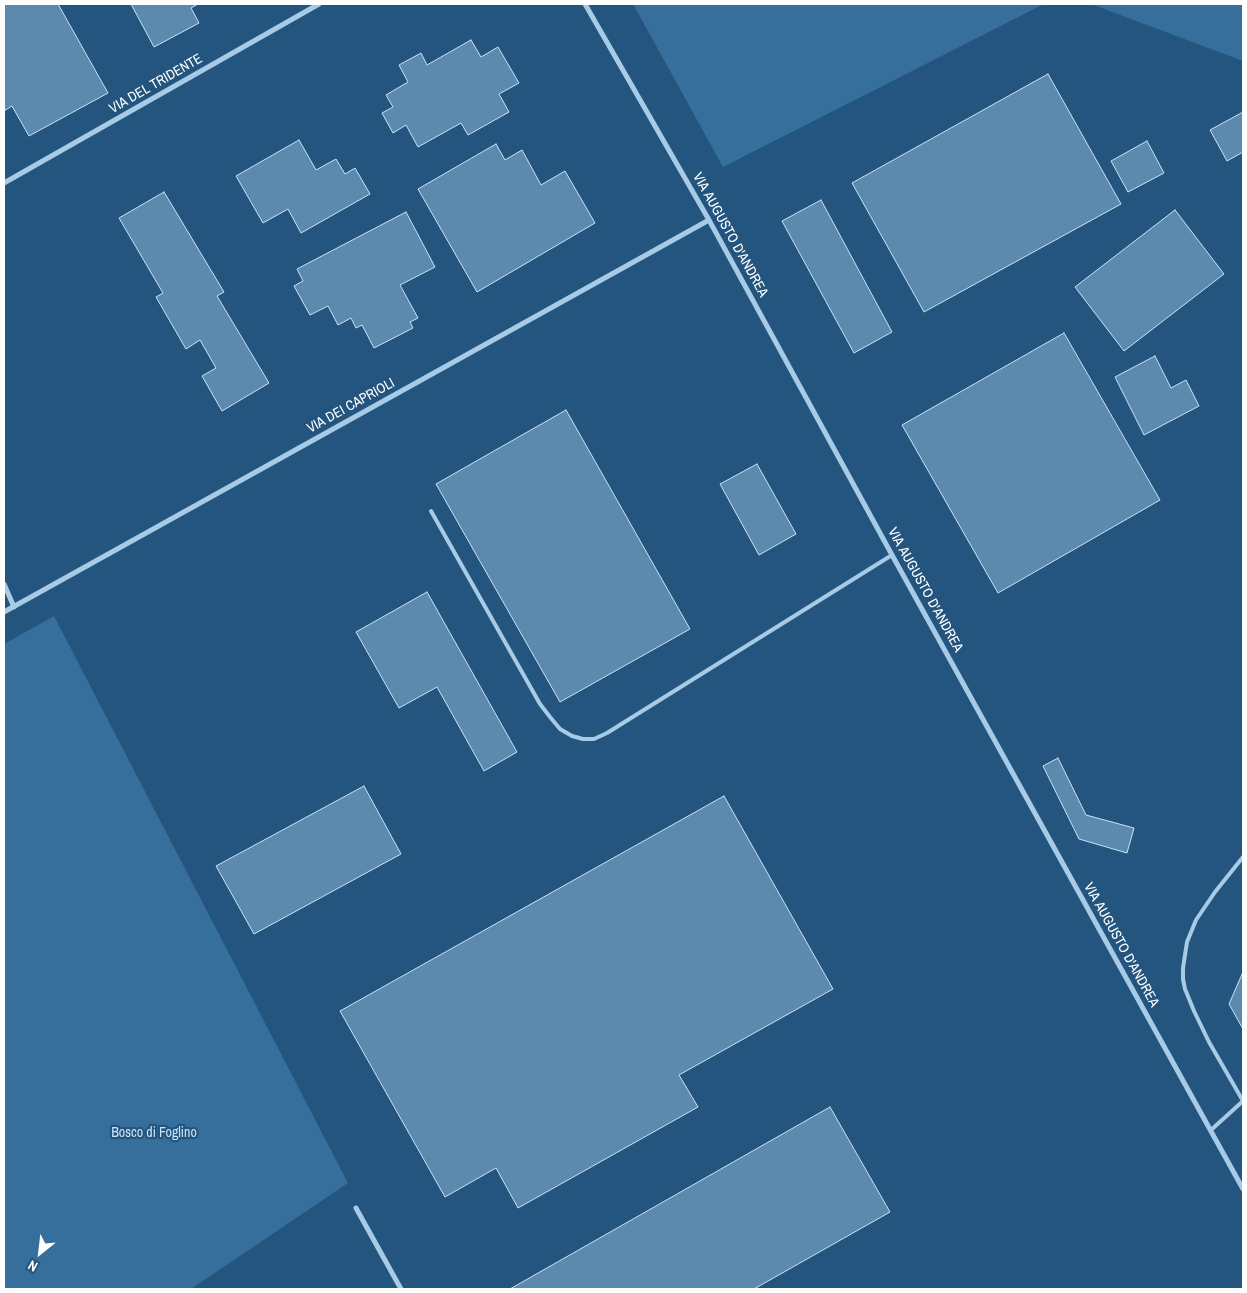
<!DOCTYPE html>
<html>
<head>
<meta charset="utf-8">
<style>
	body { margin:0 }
	#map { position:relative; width:1247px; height:1293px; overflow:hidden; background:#23557e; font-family:"Archivo Narrow",sans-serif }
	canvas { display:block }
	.frame { position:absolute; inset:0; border:5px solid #fff; pointer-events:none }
	.north { position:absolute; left:15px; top:1228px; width:50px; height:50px; -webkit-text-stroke:4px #23557e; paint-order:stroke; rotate:209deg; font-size:14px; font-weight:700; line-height:20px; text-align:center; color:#fff }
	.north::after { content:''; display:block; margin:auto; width:18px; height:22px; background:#fff; clip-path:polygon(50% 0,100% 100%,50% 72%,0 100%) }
</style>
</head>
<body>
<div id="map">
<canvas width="1247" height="1293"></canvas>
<div class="frame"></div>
<div class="north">N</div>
</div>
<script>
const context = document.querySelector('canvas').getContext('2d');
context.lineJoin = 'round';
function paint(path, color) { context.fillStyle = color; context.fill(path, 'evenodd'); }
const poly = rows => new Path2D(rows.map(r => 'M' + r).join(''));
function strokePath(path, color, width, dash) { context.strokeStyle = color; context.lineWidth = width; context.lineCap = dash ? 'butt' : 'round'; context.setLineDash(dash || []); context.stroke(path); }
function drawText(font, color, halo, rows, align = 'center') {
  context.font = font + ' "Archivo Narrow",sans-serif'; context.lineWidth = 4.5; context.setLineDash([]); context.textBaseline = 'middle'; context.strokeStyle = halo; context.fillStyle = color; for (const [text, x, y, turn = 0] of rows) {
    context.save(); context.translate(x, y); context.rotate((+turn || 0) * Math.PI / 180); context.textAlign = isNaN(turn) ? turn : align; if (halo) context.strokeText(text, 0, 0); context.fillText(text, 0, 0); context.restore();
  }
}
paint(poly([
	[633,4,1044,4,723,167],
	[1091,4,1243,4,1243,61],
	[54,616,348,1183,191,1289,4,1289,4,644]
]), '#366f9b');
const building = poly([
	[4,4,58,4,108,93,29,136,12,106,4,111,4,4],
	[131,4,198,4,191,8,199,23,154,47,131,4],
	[471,40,481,57,498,47,519,83,499,94,509,112,468,135,461,123,418,147,406,125,393,133,382,113,393,107,386,95,408,82,399,65,421,53,427,65,471,40],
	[1048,74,1121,204,924,312,852,183,1048,74],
	[1243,112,1243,152,1227,161,1210,130,1243,112],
	[299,140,316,170,336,159,345,174,355,168,370,194,301,233,288,209,263,223,236,176,299,140],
	[1147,141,1164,173,1128,192,1111,161,1147,141],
	[496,144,505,160,522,150,541,185,565,171,595,223,477,292,418,189,496,144],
	[164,192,224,292,217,296,269,383,222,411,202,376,216,368,200,340,186,349,156,297,163,293,119,218,164,192],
	[821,200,892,332,854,353,782,221,821,200],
	[1175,210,1224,274,1124,351,1075,287,1175,210],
	[406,212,435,267,400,285,418,318,410,322,413,328,374,348,362,325,356,328,351,318,338,325,328,306,310,315,294,286,303,281,297,269,406,212],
	[1064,333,1160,500,998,593,902,425,1064,333],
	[1155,356,1171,388,1186,380,1199,406,1144,435,1115,377,1155,356],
	[566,410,690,629,560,702,436,484,566,410],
	[757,464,796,534,759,555,720,484,757,464],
	[427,592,517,752,484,771,437,687,399,708,356,632,427,592],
	[1058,758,1086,815,1134,828,1127,853,1079,839,1043,766,1058,758],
	[364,786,401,854,254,934,216,866,364,786],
	[724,796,833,989,679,1075,698,1107,518,1208,496,1168,445,1197,340,1011,724,796],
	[1243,972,1243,1029,1229,1004,1243,972],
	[830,1107,890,1212,754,1289,510,1289,830,1107]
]);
paint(building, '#5c8aaf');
strokePath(building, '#cbe3f5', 1);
strokePath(poly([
	[431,511,540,704,550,717,560,729,572,736,583,739,594,739,607,733,892,555],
	[1243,857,1215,892,1196,920,1187,942,1183,968,1183,979,1185,989,1194,1011,1209,1042,1243,1101],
	[1211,1130,1243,1101]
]), '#a7cbe6', 4);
strokePath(poly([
	[585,4,709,220,892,555,1243,1189],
	[4,183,319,4],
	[4,584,14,607],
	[4,612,709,220],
	[356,1208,401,1289]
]), '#a7cbe6', 5);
drawText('14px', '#fff', '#23557e', [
	["VIA DEL TRIDENTE",156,84,-30],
	["VIA AUGUSTO D'ANDREA",730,235,61],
	["VIA DEI CAPRIOLI",351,406,-29],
	["VIA AUGUSTO D'ANDREA",925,590,61],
	["VIA AUGUSTO D'ANDREA",1121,945,61]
]);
drawText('14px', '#cbe3f5', '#23557e', [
	["Bosco di Foglino",154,1133]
]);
</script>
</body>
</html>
